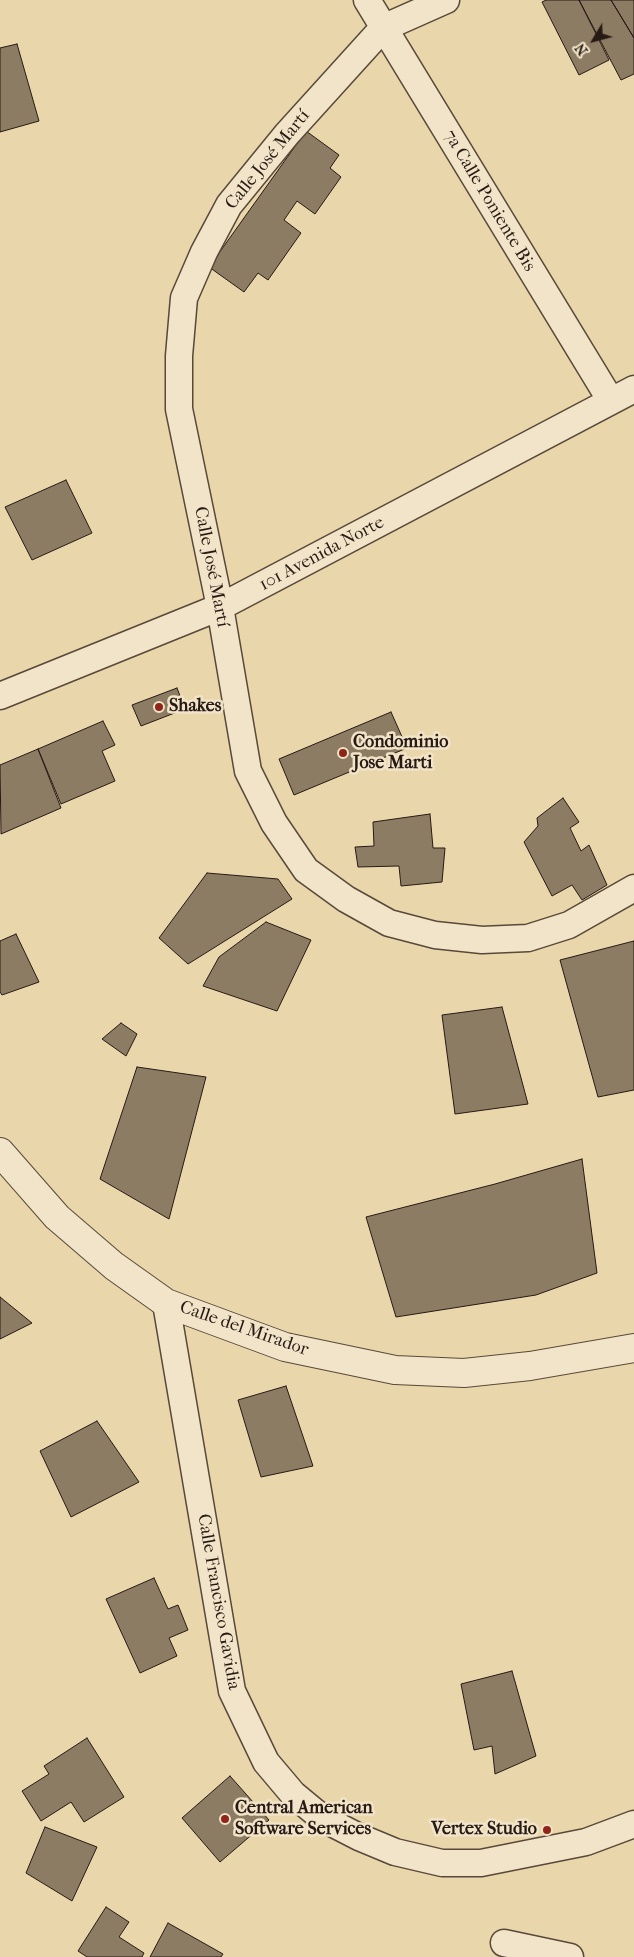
<!DOCTYPE html>
<html>
<head>
<meta charset="utf-8">
<style>
	body { margin:0 }
	#map { position:relative; width:634px; height:1957px; overflow:hidden; background:#e9d6ab; font-family:"IM FELL French Canon",serif }
	canvas { display:block }
	.north { position:absolute; left:569px; top:15px; width:50px; height:50px; -webkit-text-stroke:4px #f1e4c8; paint-order:stroke; rotate:233deg; font-size:14px; font-weight:700; line-height:20px; text-align:center; color:#271a15 }
	.north::after { content:''; display:block; margin:auto; width:18px; height:22px; background:#271a15; clip-path:polygon(50% 0,100% 100%,50% 72%,0 100%) }
</style>
</head>
<body>
<div id="map">
<canvas width="634" height="1957"></canvas>
<div class="north">N</div>
</div>
<script>
const context = document.querySelector('canvas').getContext('2d');
context.lineJoin = 'round';
function paint(path, color) { context.fillStyle = color; context.fill(path, 'evenodd'); }
const poly = rows => new Path2D(rows.map(r => 'M' + r).join(''));
function strokePath(path, color, width, dash) { context.strokeStyle = color; context.lineWidth = width; context.lineCap = dash ? 'butt' : 'round'; context.setLineDash(dash || []); context.stroke(path); }
function drawText(font, color, halo, rows, align = 'center') {
  context.font = font + ' "IM FELL French Canon",serif'; context.lineWidth = 5; context.setLineDash([]); context.textBaseline = 'middle'; context.strokeStyle = halo; context.fillStyle = color; for (const [text, x, y, turn = 0] of rows) {
    context.save(); context.translate(x, y); context.rotate((+turn || 0) * Math.PI / 180); context.textAlign = isNaN(turn) ? turn : align; if (halo) context.strokeText(text, 0, 0); context.fillText(text, 0, 0); context.restore();
  }
}
const building = poly([
	[546,0,579,0,609,60,579,75,542,2,546,0],
	[579,0,611,0,634,38,634,74,621,80,579,0],
	[611,0,634,0,634,38,611,0],
	[17,44,39,121,0,132,0,48,17,44],
	[306,131,339,155,330,168,341,177,315,214,297,201,284,220,301,233,268,280,258,273,244,292,209,267,306,131],
	[66,480,92,533,32,560,5,507,66,480],
	[177,688,185,709,141,726,132,705,177,688],
	[391,712,407,748,294,795,279,759,391,712],
	[103,721,115,745,102,751,115,781,61,804,38,749,103,721],
	[38,749,61,808,1,834,0,765,38,749],
	[563,798,579,822,570,828,581,851,589,845,607,885,582,900,572,885,552,896,524,842,538,826,537,818,563,798],
	[430,814,433,848,445,848,442,882,401,886,399,866,358,867,355,847,374,846,373,822,430,814],
	[207,873,278,879,292,899,188,964,159,938,207,873],
	[266,922,311,940,277,1011,203,986,219,957,266,922],
	[16,934,39,982,2,995,0,992,0,941,16,934],
	[634,941,634,1090,598,1097,560,960,634,941],
	[502,1007,528,1104,455,1114,442,1015,502,1007],
	[121,1023,137,1034,126,1056,102,1039,121,1023],
	[137,1067,206,1077,169,1219,100,1179,137,1067],
	[582,1159,597,1273,536,1295,396,1317,366,1217,495,1184,582,1159],
	[0,1297,32,1323,0,1339,0,1297],
	[286,1386,313,1466,261,1477,238,1400,286,1386],
	[97,1421,139,1482,71,1517,40,1451,97,1421],
	[154,1578,168,1609,178,1605,188,1630,169,1638,177,1656,140,1673,106,1599,154,1578],
	[512,1671,536,1756,495,1774,492,1746,474,1750,461,1684,512,1671],
	[87,1738,124,1797,84,1822,71,1802,41,1821,22,1791,49,1774,44,1766,87,1738],
	[230,1776,269,1820,220,1862,182,1818,230,1776],
	[45,1827,97,1847,72,1901,26,1873,45,1827],
	[106,1907,129,1922,119,1937,144,1953,142,1957,87,1957,78,1951,106,1907],
	[168,1923,223,1954,221,1957,150,1957,168,1923]
]);
paint(building, '#8c7c63');
strokePath(building, '#271a15', 1);
const minor = poly([
	[367,0,611,401],
	[446,0,383,28,287,134,229,205,204,252,184,298,179,356,179,409,220,607,248,771,274,823,306,870,346,899,389,923,435,935,482,940,528,938,569,925,634,888],
	[0,696,220,607,634,389],
	[166,1303,232,1691,266,1762,293,1794,322,1818,359,1837,395,1852,442,1863,481,1863,586,1842,634,1824],
	[504,1943,570,1957]
]);
const tertiary = poly([
	[0,1152,57,1217,114,1266,166,1303,285,1347,395,1370,464,1373,530,1366,634,1348]
]);
strokePath(minor, '#58493a', 29);
strokePath(tertiary, '#58493a', 30);
strokePath(minor, '#f1e4c8', 26);
strokePath(tertiary, '#f1e4c8', 28);
for (const [x, y, r, color] of [
	[159,707,5,"#8f2418"],
	[343,753,5,"#8f2418"],
	[225,1819,5,"#8f2418"],
	[547,1830,5,"#8f2418"]
]) { const dot = new Path2D(); dot.arc(x, y, r, 0, 2 * Math.PI); context.fillStyle = color; context.fill(dot); strokePath(dot, '#f1e4c8', 2); }
drawText('18px', '#271a15', '#f1e4c8', [
	["Calle José Martí",268,160,-51],
	["7a Calle Poniente Bis",489,201,59],
	["101 Avenida Norte",322,554,-28],
	["Calle José Martí",211,567,79],
	["Calle del Mirador",244,1329,19],
	["Calle Francisco Gavidia",218,1602,80]
]);
drawText('bold 18px', '#271a15', '#f1e4c8', [
	["Shakes",169,707],
	["Condominio",353,743],
	["Jose Marti",353,764],
	["Central American",235,1809],
	["Software Services",235,1830],
	["Vertex Studio",537,1830,"right"]
], 'left');
</script>
</body>
</html>
